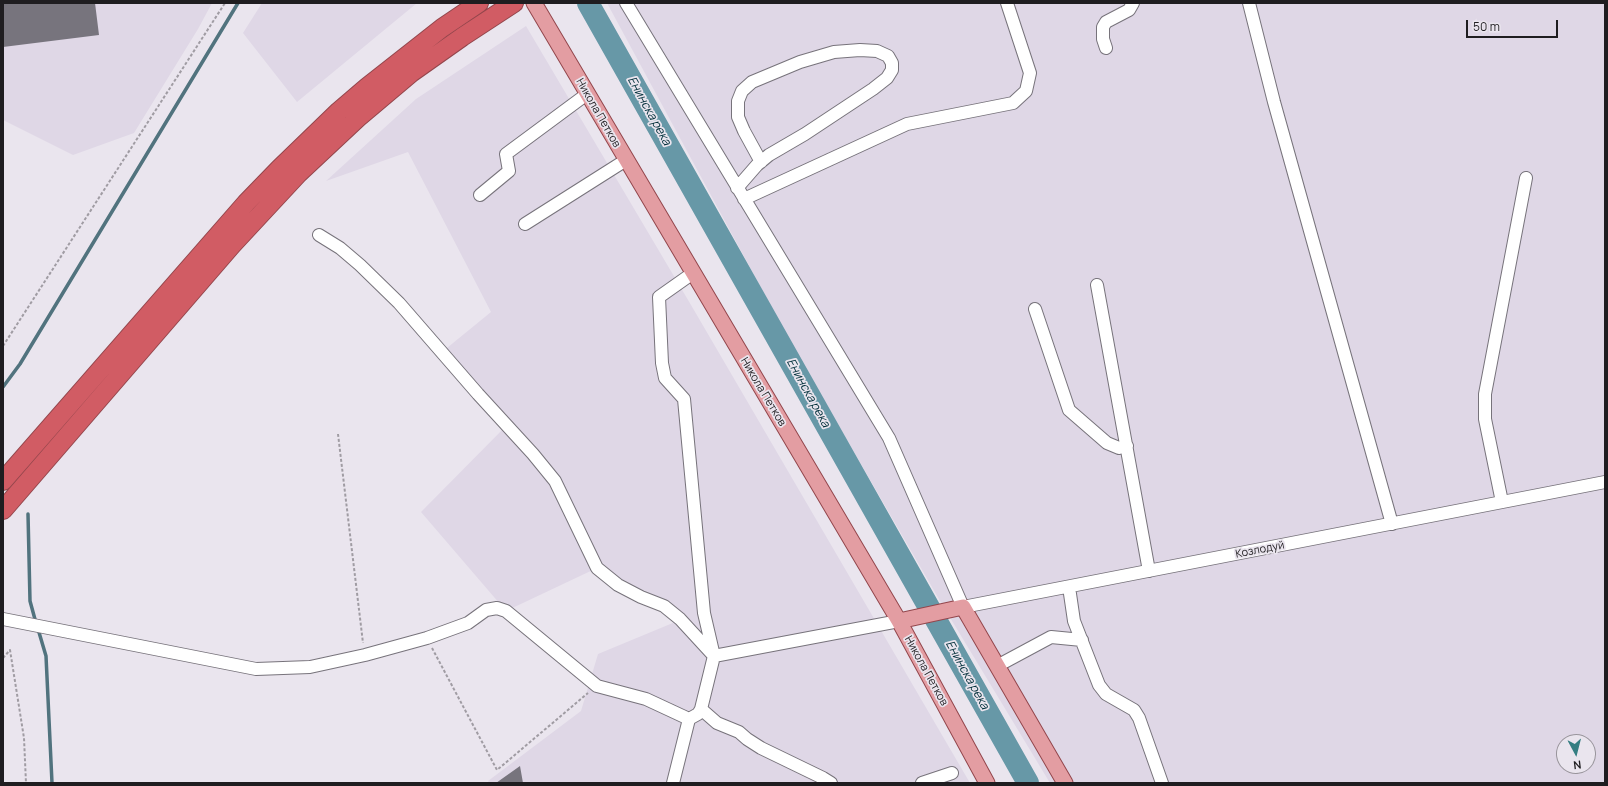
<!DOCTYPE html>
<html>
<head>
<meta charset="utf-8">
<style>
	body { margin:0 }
	#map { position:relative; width:1608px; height:786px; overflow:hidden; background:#eae5ee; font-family:Manrope,sans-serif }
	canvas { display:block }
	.frame { position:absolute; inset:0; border:4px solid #1f1d20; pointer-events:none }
	.north { position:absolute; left:1556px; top:734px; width:40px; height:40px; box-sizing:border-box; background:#eae5ee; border:1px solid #99959c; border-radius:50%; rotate:173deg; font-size:11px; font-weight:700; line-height:16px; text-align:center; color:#1f1d20 }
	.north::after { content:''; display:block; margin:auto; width:14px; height:18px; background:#357e82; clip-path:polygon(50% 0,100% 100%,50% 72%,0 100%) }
	.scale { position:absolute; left:1466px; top:20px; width:92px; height:18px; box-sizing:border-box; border:2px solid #1f1d20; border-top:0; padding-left:5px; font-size:12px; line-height:14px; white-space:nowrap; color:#1f1d20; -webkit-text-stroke:3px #eae5ee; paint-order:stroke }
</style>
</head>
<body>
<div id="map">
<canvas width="1608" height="786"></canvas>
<div class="frame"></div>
<div class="north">N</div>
<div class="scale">50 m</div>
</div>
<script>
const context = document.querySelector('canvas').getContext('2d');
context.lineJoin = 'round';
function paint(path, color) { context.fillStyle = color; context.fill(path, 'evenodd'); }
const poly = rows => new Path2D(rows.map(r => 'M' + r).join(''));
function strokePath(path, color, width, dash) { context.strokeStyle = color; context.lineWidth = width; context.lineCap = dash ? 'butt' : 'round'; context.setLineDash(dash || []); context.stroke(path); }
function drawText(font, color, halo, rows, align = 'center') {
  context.font = font + ' Manrope,sans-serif'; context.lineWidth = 3.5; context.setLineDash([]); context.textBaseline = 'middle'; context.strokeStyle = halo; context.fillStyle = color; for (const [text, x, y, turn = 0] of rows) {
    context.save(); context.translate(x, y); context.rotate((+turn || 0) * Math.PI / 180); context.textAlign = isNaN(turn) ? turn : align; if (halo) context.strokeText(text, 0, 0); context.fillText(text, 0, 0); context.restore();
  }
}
paint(poly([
	[3,3,212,3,198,29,134,133,73,155,3,120],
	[262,3,417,3,297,102,243,33],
	[607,3,1605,3,1605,783,1050,783,940,601,787,336],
	[1564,742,1588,742,1588,766,1564,766],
	[526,26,691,305,970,783,489,783,488,781,581,711,598,654,680,620,597,568,506,611,421,512,507,425,442,352,491,312,408,152,326,181,416,99]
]), '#dfd7e6');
strokePath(poly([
	[3,387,20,364,238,3],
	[28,514,30,601,36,623],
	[38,629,46,656,52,783]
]), '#51737e', 3.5);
strokePath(poly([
	[588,3,1028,783]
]), '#6798a7', 22);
paint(poly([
	[3,3,95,3,99,35,3,47],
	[520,766,523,783,496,783]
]), '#77747d');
const minor = poly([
	[626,3,889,438,963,607,1605,482],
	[1249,3,1274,102,1392,524],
	[1106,48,1103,39,1103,27,1106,22,1129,10,1133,3],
	[737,188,757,165,769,155,805,134,873,89,887,78,892,70,892,63,888,56,877,51,860,50,834,52,800,62,752,82,742,91,738,101,738,117,744,131,761,162],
	[480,195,509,171,506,154,587,94],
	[744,199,907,124,1013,103,1026,91,1030,73,1007,3],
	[525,224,626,160],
	[319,235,340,248,360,265,399,303,478,394,533,454,555,481,597,568,618,585,641,597,664,606,680,619,714,656,899,621],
	[1097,285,1149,571],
	[1035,309,1069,410,1107,443,1119,448,1127,446],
	[1502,502,1485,419,1485,394,1526,178],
	[1069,587,1074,621,1099,685,1106,694,1134,710,1139,718,1162,783],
	[3,619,256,669,310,667,365,655,427,638,468,623,486,610,497,608,506,611,597,686,646,699,689,719,698,714,701,709,714,656,704,613,684,399,665,378,662,363,659,297,693,273],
	[997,666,1051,637,1082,640],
	[701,709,717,723,739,732,747,739,761,748,823,778,831,783],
	[673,783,689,719],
	[922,783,952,773]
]);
const major = poly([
	[534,3,899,621,987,783],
	[899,621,963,607,1065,783]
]);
const highway = poly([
	[3,481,246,203,279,169,339,111,367,87,442,28,479,3],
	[3,510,232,245,298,174,360,116,411,73,462,37,514,3]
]);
strokePath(minor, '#77737b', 14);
strokePath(major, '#93464c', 17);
strokePath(highway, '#93464c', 20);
strokePath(poly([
	[3,346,225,3],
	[338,434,363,643],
	[432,648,497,770,588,693],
	[3,658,10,650,24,738,26,783]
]), '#a09ca3', 2, [3, 2]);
strokePath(minor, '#fff', 12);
strokePath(major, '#e39da2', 15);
strokePath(highway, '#d15c64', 18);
drawText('11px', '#1f1d20', '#eae5ee', [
	["Никола Петков",598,113,60],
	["Никола Петков",763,392,59],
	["Козлодуй",1260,550,-11],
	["Никола Петков",926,671,61]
]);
drawText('italic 12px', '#002f3a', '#eae5ee', [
	["Енинска река",649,111,61],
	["Енинска река",808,393,61],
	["Енинска река",967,675,61]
]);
</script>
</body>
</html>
